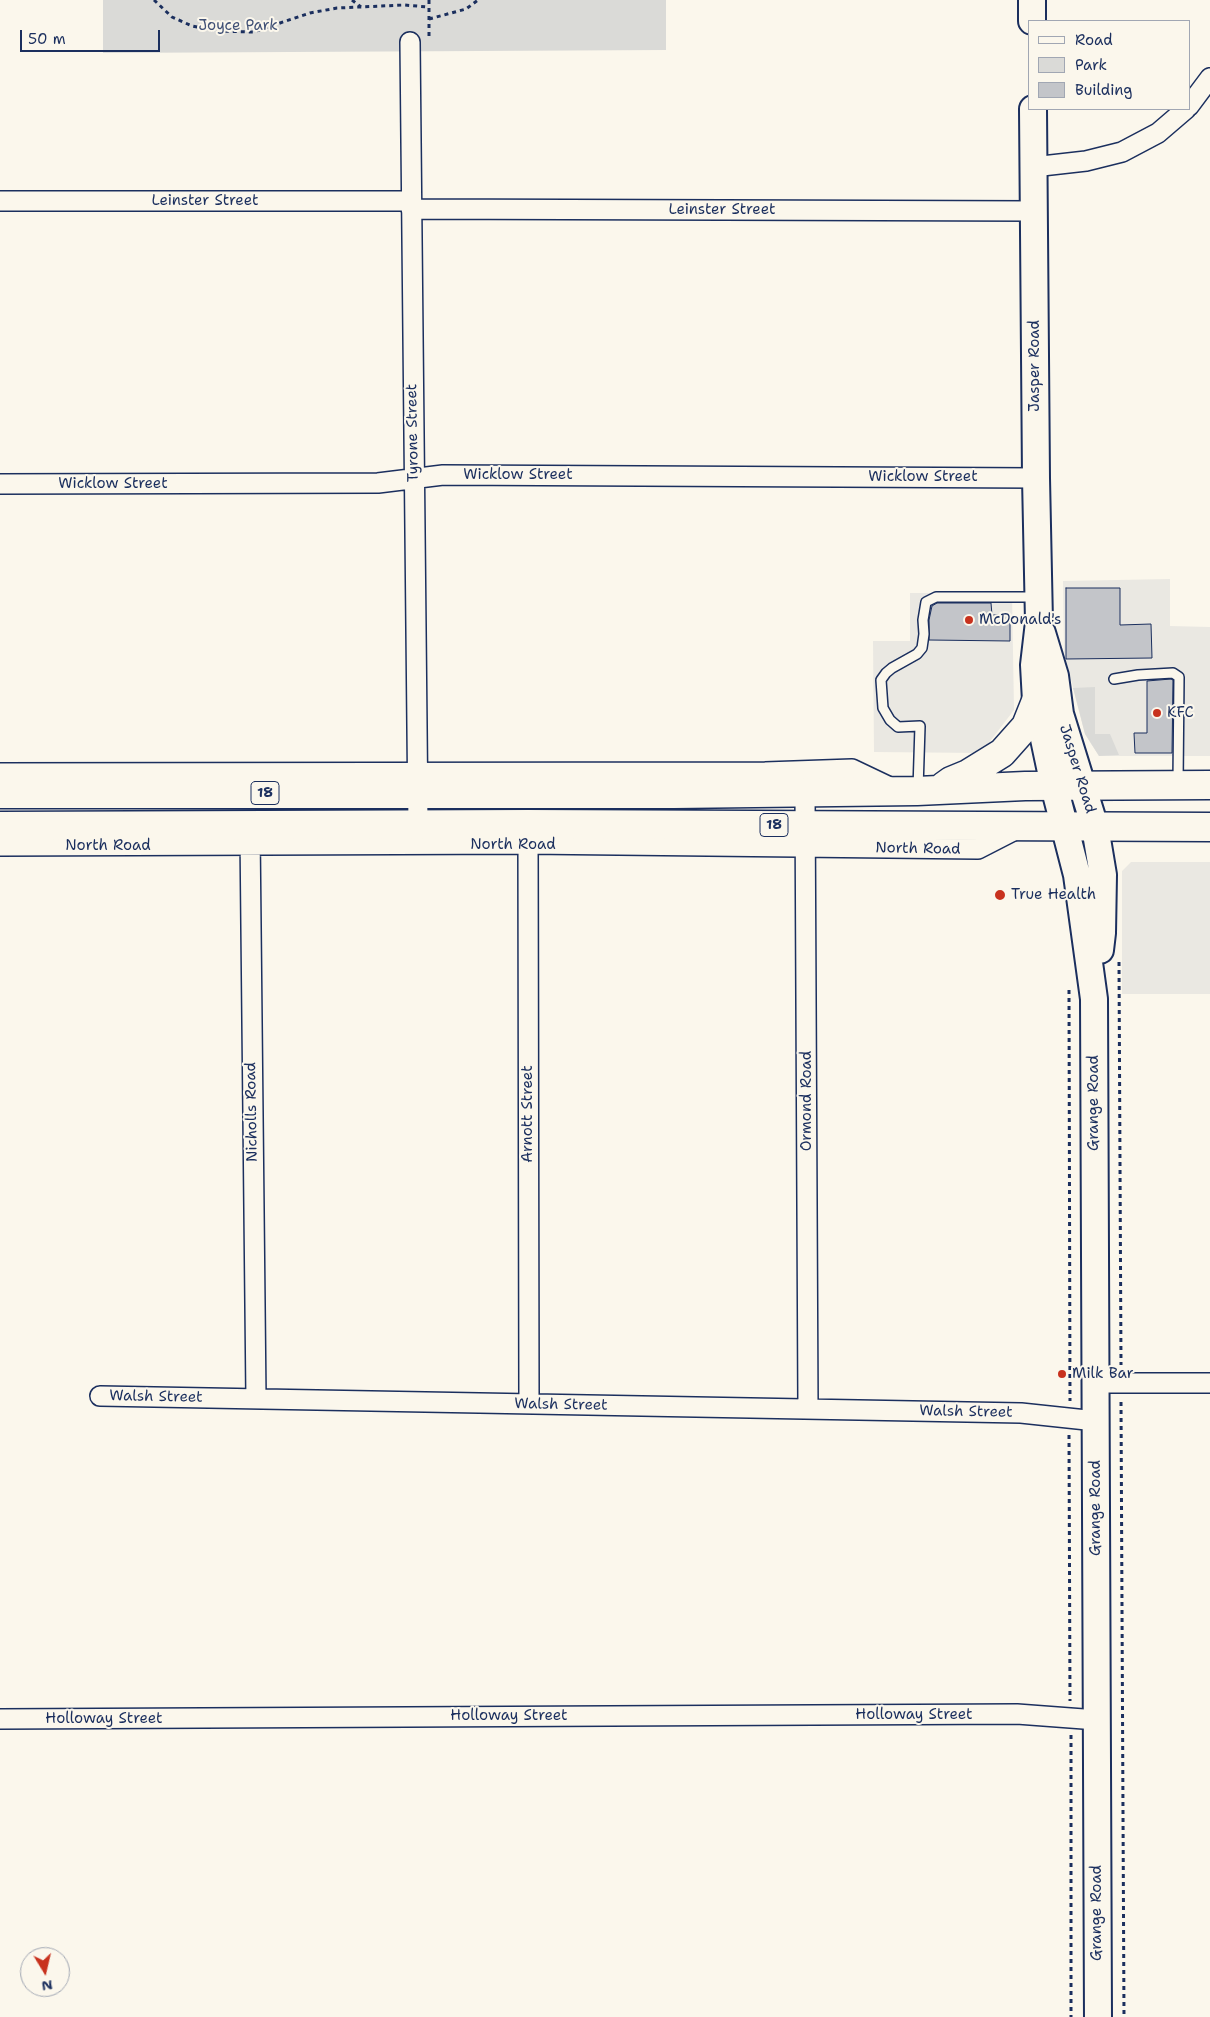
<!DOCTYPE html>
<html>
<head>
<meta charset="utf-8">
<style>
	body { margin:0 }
	#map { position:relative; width:1210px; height:2017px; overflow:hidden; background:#fbf7ec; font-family:"Shantell Sans",sans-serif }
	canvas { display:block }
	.legend { position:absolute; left:1028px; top:20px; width:162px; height:90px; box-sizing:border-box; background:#fbf7ec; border:1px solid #a1a7b3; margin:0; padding:6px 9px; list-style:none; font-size:15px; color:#1b2f5e }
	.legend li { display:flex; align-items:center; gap:10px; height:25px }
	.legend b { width:25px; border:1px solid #a1a7b3 }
	.north { position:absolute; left:20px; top:1947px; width:50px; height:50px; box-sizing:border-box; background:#fbf7ec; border:1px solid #a1a7b3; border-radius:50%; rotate:171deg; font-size:14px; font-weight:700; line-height:20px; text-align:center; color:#1b2f5e }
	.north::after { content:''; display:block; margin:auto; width:18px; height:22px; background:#c8321e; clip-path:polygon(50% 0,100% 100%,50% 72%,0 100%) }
	.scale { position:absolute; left:20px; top:30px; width:140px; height:22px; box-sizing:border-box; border:2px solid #1b2f5e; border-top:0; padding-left:6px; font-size:15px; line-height:18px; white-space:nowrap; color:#1b2f5e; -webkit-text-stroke:4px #fbf7ec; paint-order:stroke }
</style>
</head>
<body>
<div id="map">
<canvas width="1210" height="2017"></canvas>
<ul class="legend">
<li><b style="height:6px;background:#fbf7ec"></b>Road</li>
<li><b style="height:14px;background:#dadad7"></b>Park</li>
<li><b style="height:14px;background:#c3c5c9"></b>Building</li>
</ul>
<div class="north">N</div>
<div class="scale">50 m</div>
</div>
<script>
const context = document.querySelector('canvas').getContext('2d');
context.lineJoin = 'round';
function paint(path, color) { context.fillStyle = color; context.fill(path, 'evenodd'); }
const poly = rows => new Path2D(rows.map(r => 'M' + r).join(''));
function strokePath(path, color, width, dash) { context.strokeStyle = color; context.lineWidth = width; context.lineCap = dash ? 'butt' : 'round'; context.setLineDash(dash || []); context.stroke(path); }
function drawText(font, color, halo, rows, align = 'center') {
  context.font = font + ' "Shantell Sans",sans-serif'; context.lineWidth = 4; context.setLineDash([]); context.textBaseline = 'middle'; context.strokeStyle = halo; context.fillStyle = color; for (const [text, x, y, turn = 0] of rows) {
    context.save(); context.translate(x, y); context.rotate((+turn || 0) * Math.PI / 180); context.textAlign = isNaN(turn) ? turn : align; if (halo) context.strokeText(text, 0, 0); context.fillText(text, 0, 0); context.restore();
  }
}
paint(poly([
	[1170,579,1170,626,1210,627,1210,756,1099,756,1085,734,1064,652,1063,581],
	[910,593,1012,593,1014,710,981,753,874,752,873,641,910,641],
	[1131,862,1210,862,1210,994,1122,994,1122,871]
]), '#eae8e2');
paint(poly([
	[103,0,666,0,666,50,103,53],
	[1095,687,1095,734,1110,734,1119,755,1099,756,1085,734,1073,688]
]), '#dadad7');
const building = poly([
	[1066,588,1120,588,1120,625,1151,624,1152,658,1066,659,1066,588],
	[937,603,991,603,992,615,1010,615,1010,641,929,640,929,620,932,606,937,603],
	[1171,679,1173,680,1172,753,1135,753,1134,733,1147,733,1147,681,1171,679]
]);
paint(building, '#c3c5c9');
strokePath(building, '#1b2f5e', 1);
const lane = poly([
	[1114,679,1138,675,1173,673,1179,677,1178,783],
	[918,789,920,726,898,727,890,720,883,708,881,680,886,673,892,668,917,654,922,648,924,634,923,620,926,602,936,597,1037,597]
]);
const street = poly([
	[410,42,418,824],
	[1189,106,1210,78],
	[1033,167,1086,161,1122,152,1158,133,1186,109],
	[0,201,411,201],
	[411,209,1034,211],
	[0,484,378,483,443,475,1036,478],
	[0,773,765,772,852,769,894,789],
	[805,793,808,1409],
	[250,832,256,1399],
	[528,833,529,1404],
	[0,846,528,844,978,849,1017,829],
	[1096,1383,1210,1383],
	[100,1396,1021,1413,1096,1421],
	[0,1719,1017,1714,1097,1720]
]);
const secondary = poly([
	[1032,0,1032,21],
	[1033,109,1036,478,1039,622,1034,665,1036,701,1054,786,1077,875,1094,999,1098,2017],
	[1042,633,1055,676,1060,714,1095,827,1103,875,1102,933,1100,950]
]);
const highway = poly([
	[944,786,951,781,968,774,1002,753,1026,726,1036,701],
	[0,794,674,794,917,791,1025,786,1210,785],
	[0,826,528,824,1210,827]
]);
strokePath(lane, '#1b2f5e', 12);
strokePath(street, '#1b2f5e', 22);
strokePath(secondary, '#1b2f5e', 30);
strokePath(highway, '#1b2f5e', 31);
strokePath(poly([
	[154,0,172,17,192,26,217,31,253,32,310,13,337,8,404,5,428,7],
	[352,0,361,7],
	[429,0,429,38],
	[429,19,466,9,478,0],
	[1119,962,1121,1365],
	[1069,990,1070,1401],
	[1121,1402,1124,2017],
	[1069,1435,1070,1701],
	[1071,1735,1071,2017]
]), '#1b2f5e', 3, [4, 4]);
strokePath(lane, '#fbf7ec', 9);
strokePath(street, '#fbf7ec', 19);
strokePath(secondary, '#fbf7ec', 26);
strokePath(highway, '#fbf7ec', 28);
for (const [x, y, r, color] of [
	[969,620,5,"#c8321e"],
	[1157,713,5,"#c8321e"],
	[1000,895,6,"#c8321e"],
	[1062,1374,5,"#c8321e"]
]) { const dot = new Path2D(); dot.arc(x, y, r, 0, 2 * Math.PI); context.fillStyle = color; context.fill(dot); strokePath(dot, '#fbf7ec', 2); }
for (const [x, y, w] of [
	[265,793,28],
	[774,825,28]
]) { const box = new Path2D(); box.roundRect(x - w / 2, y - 11.5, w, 23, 4); context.fillStyle = '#fbf7ec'; context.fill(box); strokePath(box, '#1b2f5e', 1); }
drawText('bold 14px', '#1b2f5e', null, [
	["18",265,793],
	["18",774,825]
]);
drawText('15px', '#415176', '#fbf7ec', [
	["Joyce Park",238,26]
]);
drawText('15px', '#1b2f5e', '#fbf7ec', [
	["Leinster Street",205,201],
	["Leinster Street",722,210],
	["Jasper Road",1035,366,-90],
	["Tyrone Street",413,433,-91],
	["Wicklow Street",518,475],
	["Wicklow Street",923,477],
	["Wicklow Street",113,484],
	["Jasper Road",1077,769,73],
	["North Road",513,845],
	["North Road",108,846],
	["North Road",918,849,1],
	["Ormond Road",807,1101,-90],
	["Grange Road",1094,1103,-90],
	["Nicholls Road",252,1112,-91],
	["Arnott Street",528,1114,-90],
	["Walsh Street",156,1397,1],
	["Walsh Street",561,1405,1],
	["Walsh Street",966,1412,1],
	["Grange Road",1096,1508,-90],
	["Holloway Street",914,1715],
	["Holloway Street",509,1716],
	["Holloway Street",104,1719],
	["Grange Road",1097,1913,-90]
]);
drawText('15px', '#1b2f5e', '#fbf7ec', [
	["McDonald's",979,620],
	["KFC",1167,713],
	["True Health",1011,895],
	["Milk Bar",1072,1374]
], 'left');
</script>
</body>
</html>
